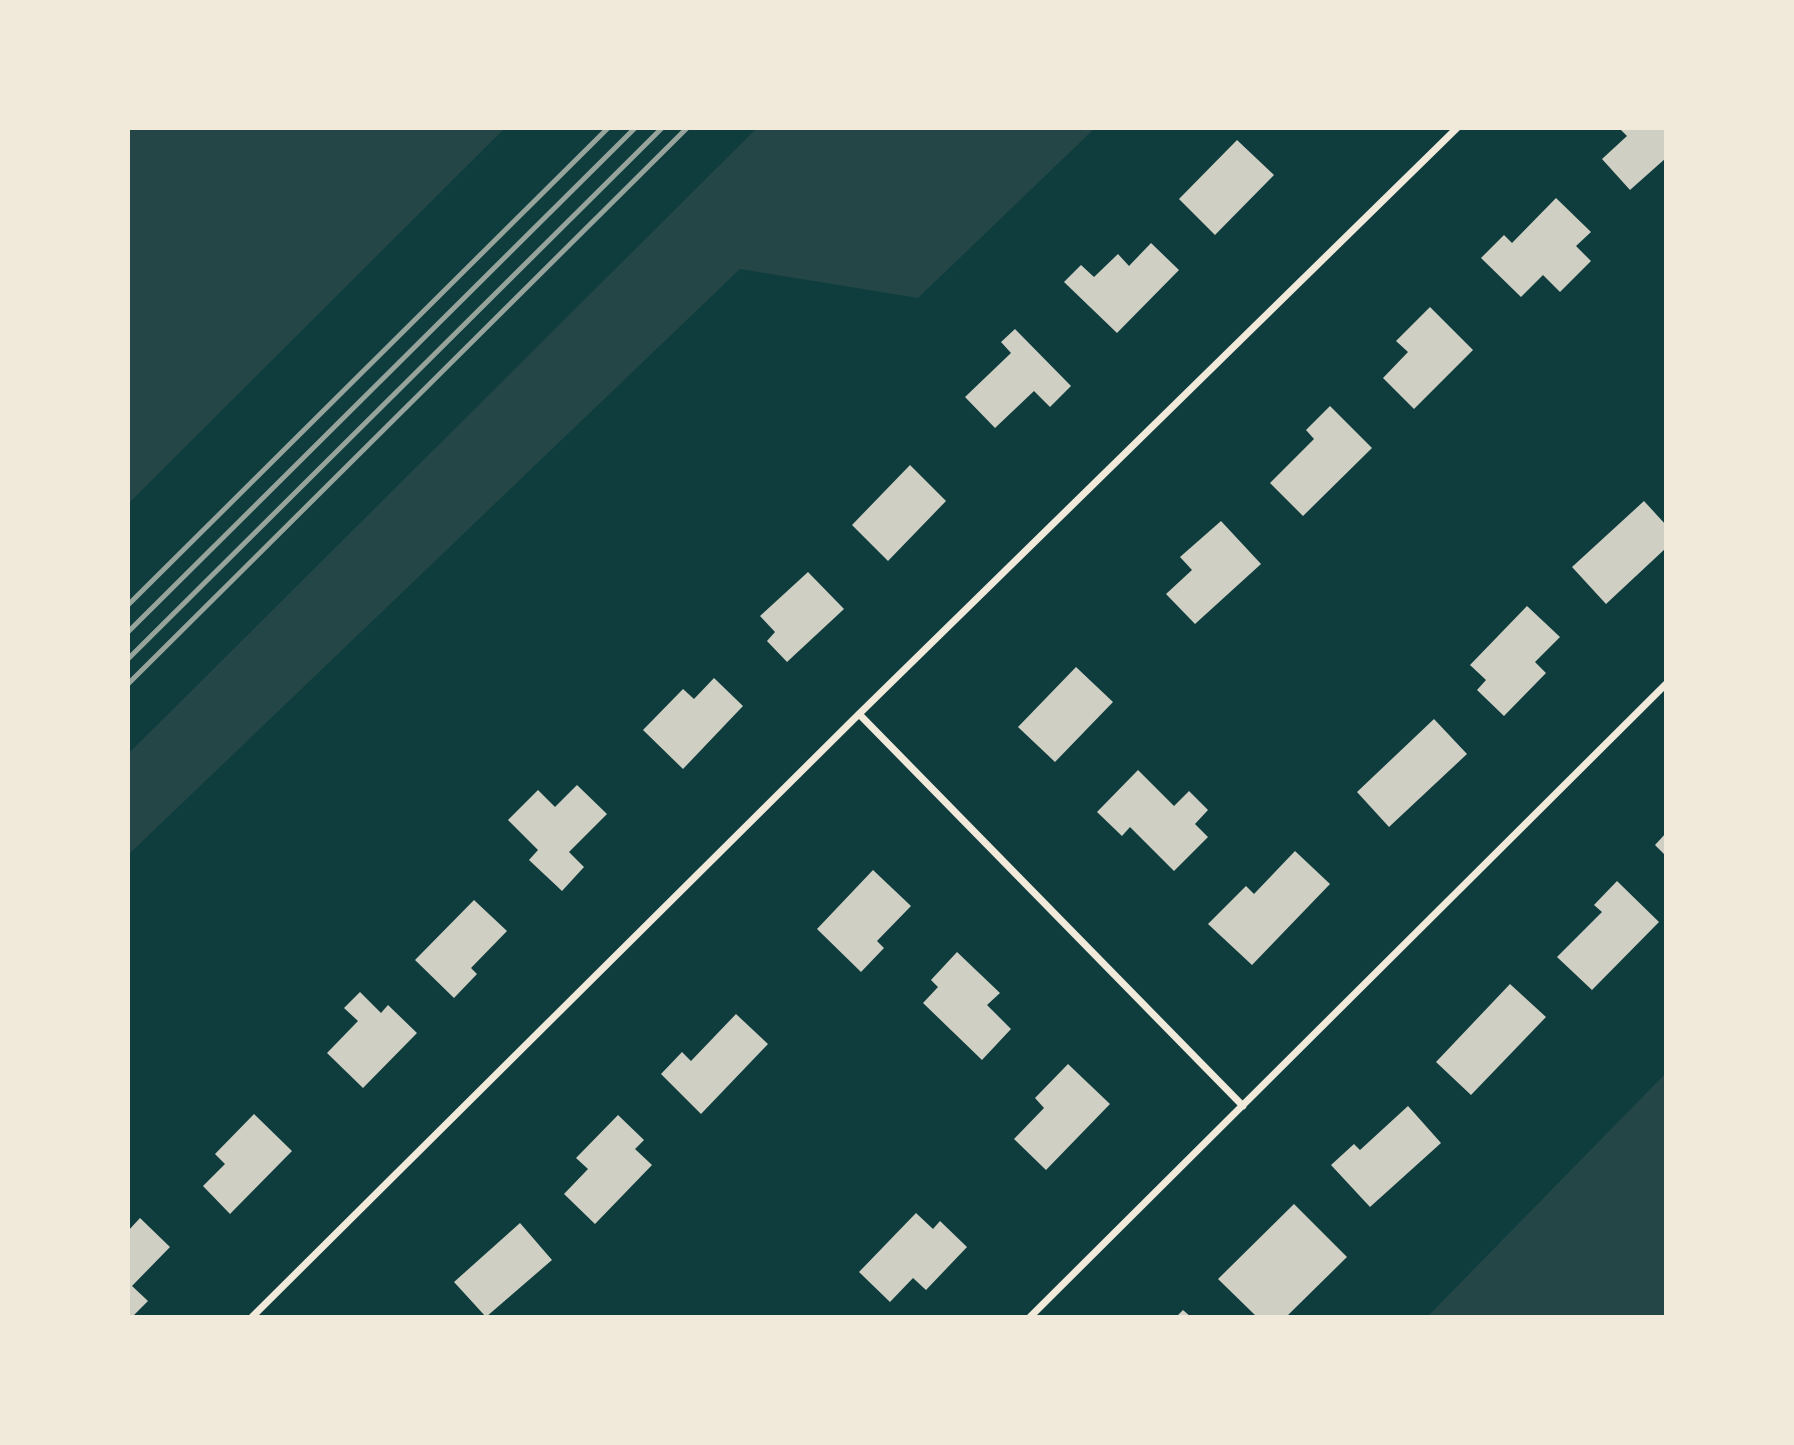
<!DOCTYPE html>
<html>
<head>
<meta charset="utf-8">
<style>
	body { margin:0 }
	#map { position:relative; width:1794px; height:1445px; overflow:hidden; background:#0f3d3e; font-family:Figtree,sans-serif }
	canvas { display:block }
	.frame { position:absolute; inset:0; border:130px solid #f1e9da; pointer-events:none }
</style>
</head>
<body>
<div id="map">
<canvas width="1794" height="1445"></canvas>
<div class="frame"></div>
</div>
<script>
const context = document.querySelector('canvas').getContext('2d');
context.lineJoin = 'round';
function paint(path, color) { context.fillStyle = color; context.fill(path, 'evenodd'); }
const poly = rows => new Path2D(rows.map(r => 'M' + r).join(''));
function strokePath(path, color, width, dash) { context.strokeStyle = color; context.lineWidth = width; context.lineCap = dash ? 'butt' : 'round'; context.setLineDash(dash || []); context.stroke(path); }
paint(poly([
	[128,128,505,128,128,504],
	[757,128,1095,128,918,298,740,269,128,855,128,754],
	[1666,1073,1666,1317,1427,1317]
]), '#244646');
paint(poly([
	[1619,128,1666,128,1666,158,1630,190,1602,159,1627,136],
	[1237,140,1274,175,1215,235,1179,199],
	[1556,198,1591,232,1576,246,1591,261,1560,292,1543,275,1521,297,1481,258,1504,235,1512,243],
	[1151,243,1179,270,1117,333,1064,282,1081,265,1094,277,1118,254,1129,266],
	[1430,307,1473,350,1414,409,1383,378,1408,352,1396,341],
	[1015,329,1071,386,1050,407,1034,391,995,428,965,397,1011,353,1001,342],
	[1330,406,1372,448,1303,516,1270,483,1314,439,1306,430],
	[910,465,946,501,888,561,852,525],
	[1644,501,1666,525,1666,548,1606,604,1572,567],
	[1221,521,1261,564,1195,624,1166,594,1192,570,1180,557],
	[808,572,844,609,787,662,767,641,775,632,760,616],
	[1527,606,1560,637,1535,662,1546,673,1504,716,1477,690,1486,680,1470,665],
	[1076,667,1113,702,1055,762,1018,727],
	[714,678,743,706,683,769,643,730,683,689,694,699],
	[1434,719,1467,754,1389,827,1357,792],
	[1138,770,1174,806,1189,791,1208,810,1195,824,1208,837,1174,871,1130,827,1122,836,1097,812],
	[577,785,607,814,569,852,584,867,562,891,529,860,538,850,508,820,538,790,555,807],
	[1666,833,1666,856,1655,845],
	[1295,851,1330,884,1252,965,1208,924,1246,886,1254,894],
	[873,870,911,906,877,941,884,948,861,972,817,929],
	[1617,881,1659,922,1592,990,1557,957,1602,912,1594,905],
	[474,900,507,931,471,968,477,974,454,998,415,960],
	[957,952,1000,993,987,1005,1011,1029,982,1060,923,1003,938,987,931,980],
	[1510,984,1546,1017,1471,1095,1436,1062],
	[360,992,381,1013,388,1005,417,1033,363,1088,327,1053,358,1021,344,1008],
	[736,1014,768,1044,701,1114,661,1074,682,1052,691,1061],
	[1068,1064,1110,1104,1046,1170,1014,1139,1044,1108,1035,1098],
	[1408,1106,1441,1143,1370,1207,1331,1165,1354,1144,1360,1150],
	[254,1114,292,1151,230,1214,203,1186,225,1164,215,1154],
	[618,1115,644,1140,635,1149,652,1165,595,1224,564,1194,588,1169,576,1158],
	[1294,1204,1347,1257,1286,1317,1257,1317,1218,1279],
	[916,1213,933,1229,940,1221,967,1247,926,1290,913,1278,890,1302,859,1272],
	[140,1218,170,1247,132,1286,148,1301,132,1317,128,1317,128,1231],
	[520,1223,552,1260,486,1317,454,1282],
	[1183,1310,1191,1317,1176,1317]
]), '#cfcfc3');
strokePath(poly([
	[859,714,1243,1106],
	[252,1317,859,714,1457,128],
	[1030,1317,1666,684]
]), '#f1e9da', 7);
strokePath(poly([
	[128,605,608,128],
	[128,632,635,128],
	[128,659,662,128],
	[128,684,687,128]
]), '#97a49c', 5);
</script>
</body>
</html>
